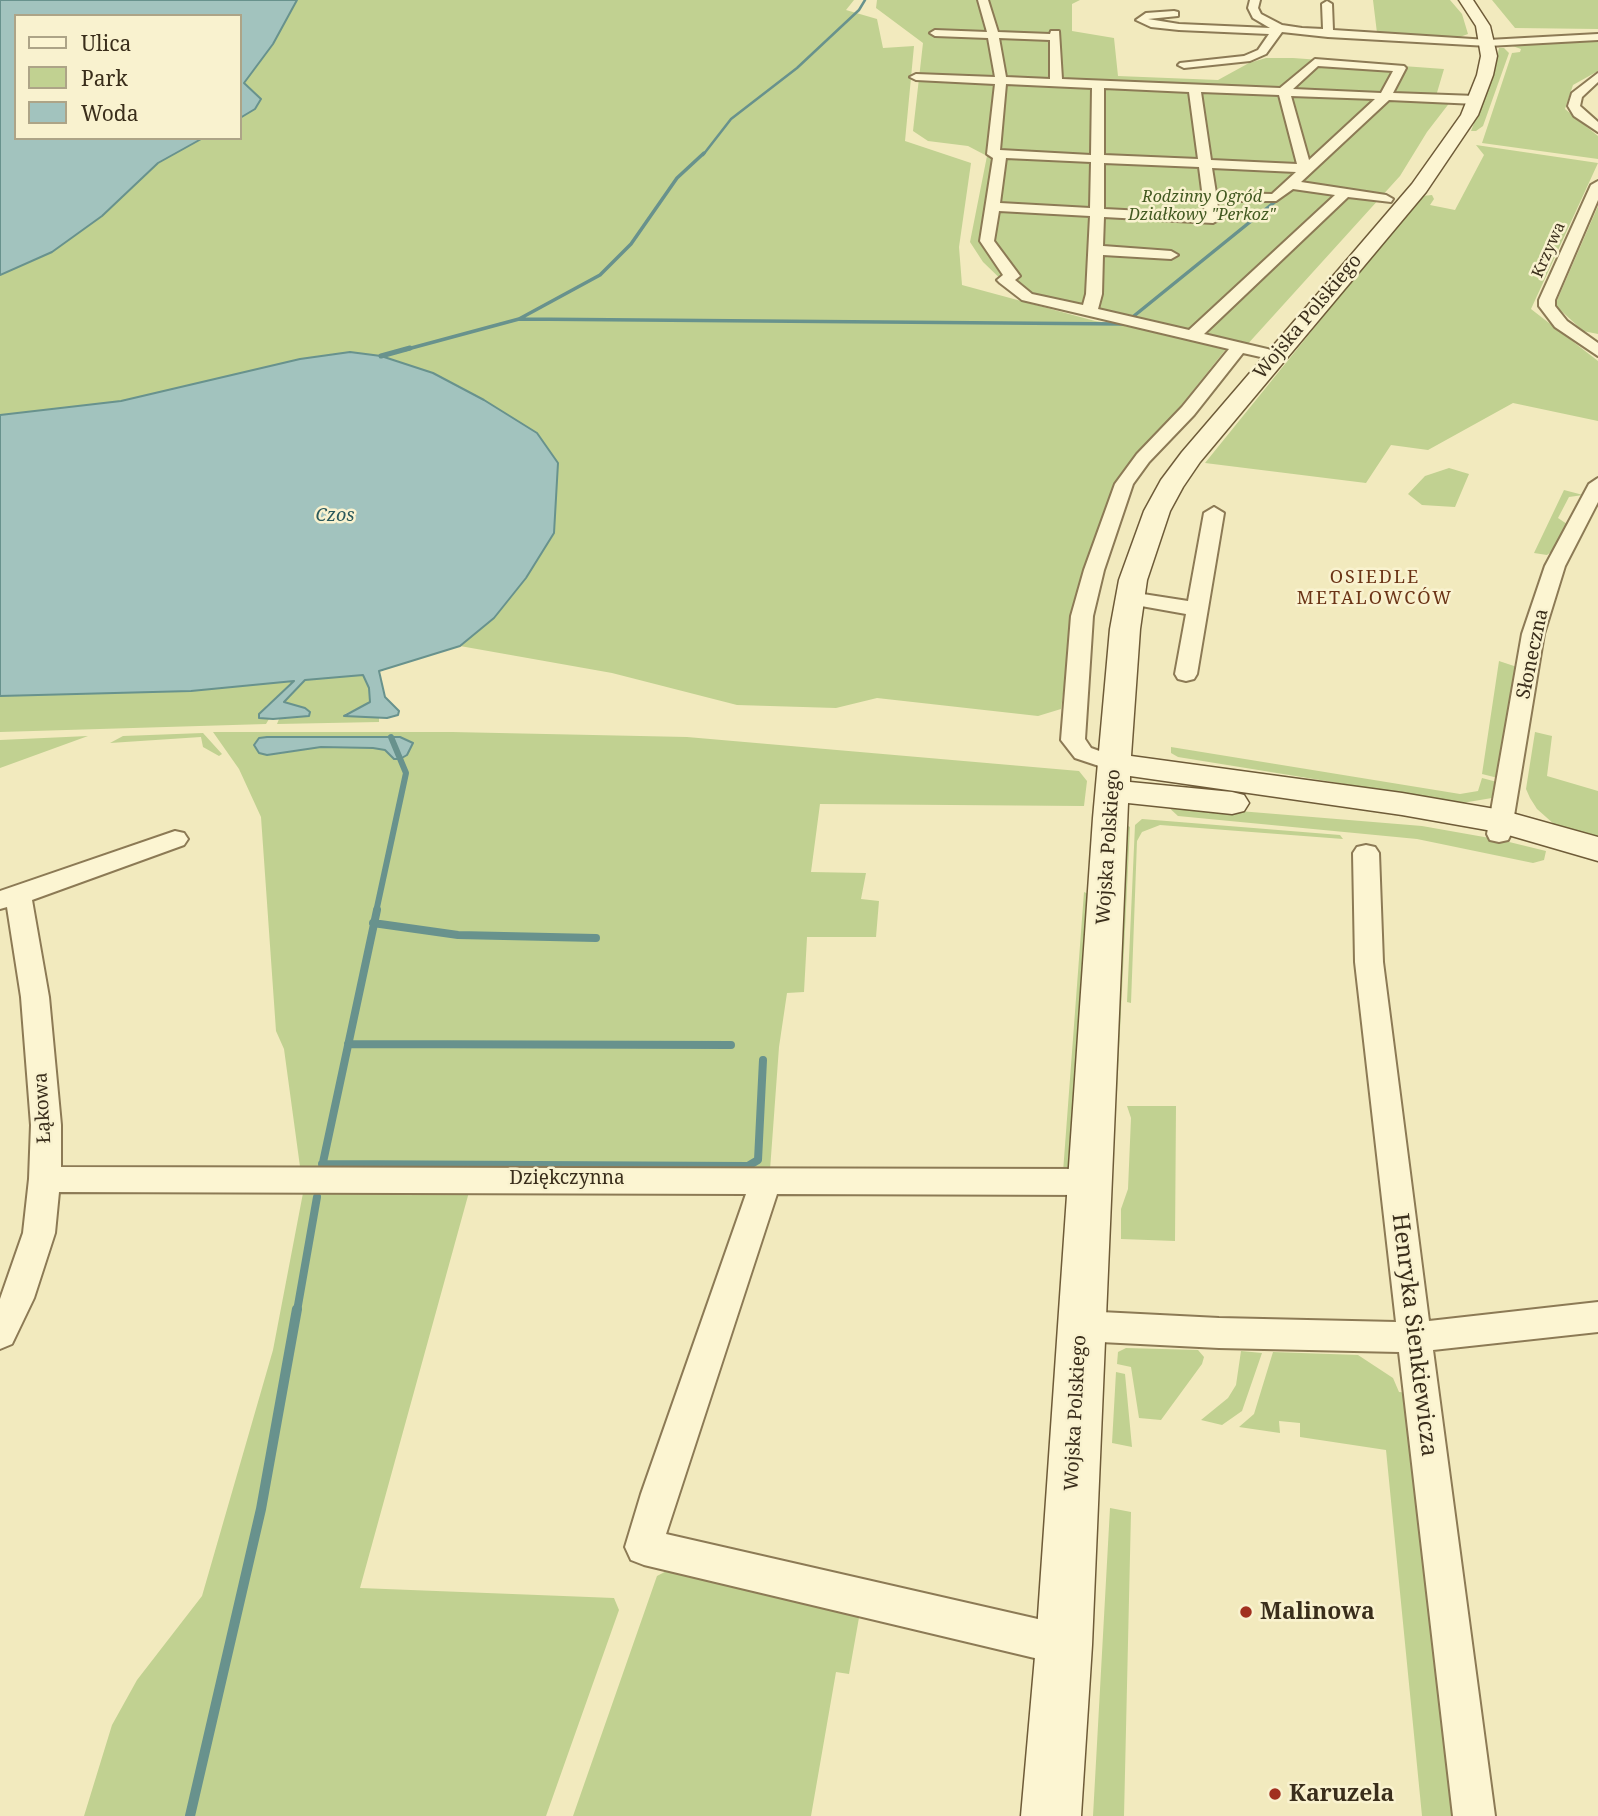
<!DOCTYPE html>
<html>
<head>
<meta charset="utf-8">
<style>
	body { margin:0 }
	#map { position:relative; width:1598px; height:1816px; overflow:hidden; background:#f2eabe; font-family:"Noto Serif",serif }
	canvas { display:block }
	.legend { position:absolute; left:14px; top:14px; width:228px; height:126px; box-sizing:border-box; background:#f9f2cf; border:2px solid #ada487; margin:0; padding:9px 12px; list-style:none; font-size:21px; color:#3a2e1b }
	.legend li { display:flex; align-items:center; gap:14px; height:35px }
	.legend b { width:35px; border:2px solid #ada487 }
</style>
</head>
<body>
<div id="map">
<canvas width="1598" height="1816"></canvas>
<ul class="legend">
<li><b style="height:9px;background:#fcf5d2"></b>Ulica</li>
<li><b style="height:19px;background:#c1d191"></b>Park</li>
<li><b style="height:19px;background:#a2c3be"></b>Woda</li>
</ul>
</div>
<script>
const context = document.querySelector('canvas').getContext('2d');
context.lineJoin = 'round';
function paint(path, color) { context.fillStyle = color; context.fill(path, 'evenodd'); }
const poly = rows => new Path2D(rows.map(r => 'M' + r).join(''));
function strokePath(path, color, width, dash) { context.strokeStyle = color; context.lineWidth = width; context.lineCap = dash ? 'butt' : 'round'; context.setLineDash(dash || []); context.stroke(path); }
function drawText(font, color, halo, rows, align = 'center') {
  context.font = font + ' "Noto Serif",serif'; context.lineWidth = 5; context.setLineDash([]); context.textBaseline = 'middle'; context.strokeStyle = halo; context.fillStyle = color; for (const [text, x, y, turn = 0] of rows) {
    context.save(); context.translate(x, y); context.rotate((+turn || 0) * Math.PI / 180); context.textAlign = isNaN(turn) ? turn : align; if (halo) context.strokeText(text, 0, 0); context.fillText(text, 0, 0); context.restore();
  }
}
paint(poly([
	[297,0,854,0,846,10,877,19,883,48,914,46,905,141,971,163,959,247,962,285,1095,321,1160,332,1226,349,1117,486,1074,611,1061,709,1038,716,877,698,836,708,737,705,612,673,460,646,494,618,526,578,554,533,558,463,537,433,484,400,433,373,381,356,350,352,300,359,121,401,0,415,0,275,52,252,102,216,158,163,203,138,240,138,240,118,255,109,244,83,273,44],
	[877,0,1080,0,1072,4,1072,31,1114,38,1118,76,1218,80,1249,63,1266,58,1293,58,1444,69,1436,96,1454,97,1427,132,1400,176,1245,347,1011,289,983,262,970,242,987,156,968,146,928,141,913,131,923,43,876,8],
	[1373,0,1450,0,1462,14,1468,34,1457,38,1377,33],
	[1492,0,1598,0,1598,29,1515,28],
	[1598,39,1598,71,1573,85,1565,109,1598,136,1598,159,1482,143,1512,53,1520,52,1521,49,1501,42],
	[1499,48,1504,48,1509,53,1483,126,1476,131,1471,131,1495,69],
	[1476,145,1598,163,1531,309,1598,361,1598,421,1513,403,1428,450,1391,445,1366,483,1205,463,1416,202,1422,196,1432,195,1434,199,1430,205,1455,210,1484,155],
	[1598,206,1598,334,1583,331,1555,305],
	[1449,468,1469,474,1455,507,1422,505,1408,494,1425,476],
	[1564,490,1583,495,1569,497,1558,518,1567,524,1552,551,1547,555,1534,553],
	[1499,661,1520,668,1498,778,1482,774],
	[363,675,369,688,370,702,345,714,379,718,379,722,277,724,279,719,309,716,301,707,284,702,305,680],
	[295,681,266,706,263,719,269,719,266,724,0,732,0,696,191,691],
	[213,732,452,732,687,737,1079,771,1087,781,1084,806,1082,806,820,804,811,872,866,873,861,899,879,901,876,937,807,937,804,992,787,993,779,1047,770,1170,301,1174,284,1049,276,1031,261,817,239,769],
	[267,737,400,737,413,744,407,755,400,759,394,759,385,750,373,748,321,747,277,754,259,738],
	[1535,732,1552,736,1547,776,1598,791,1598,838,1555,825,1537,809,1530,798,1526,789],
	[203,733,222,754,219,756,203,747,201,737,110,743,123,736],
	[88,736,0,768,0,740],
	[1171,747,1460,794,1478,791,1482,778,1497,782,1492,798,1462,803,1178,757,1171,753],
	[1166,805,1422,826,1501,840,1546,851,1544,860,1533,863,1417,839,1178,816],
	[1142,819,1340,835,1343,839,1160,825,1142,832,1137,841,1131,1003,1127,1002,1135,825],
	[1123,823,1130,827,1117,1092,1110,1073],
	[1084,892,1093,896,1072,1168,1063,1172],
	[1127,1106,1176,1106,1175,1241,1121,1239,1121,1209,1128,1189,1131,1118],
	[469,1192,360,1588,614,1598,619,1610,546,1816,84,1816,112,1725,137,1680,202,1596,273,1350,303,1193],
	[1126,1348,1198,1350,1204,1357,1202,1364,1161,1420,1139,1418,1131,1367,1117,1364,1118,1352],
	[1241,1351,1262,1353,1242,1411,1222,1425,1201,1420,1228,1398,1236,1385],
	[1273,1352,1358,1355,1393,1378,1399,1392,1409,1393,1457,1816,1422,1816,1386,1450,1300,1437,1300,1423,1279,1421,1280,1433,1239,1427,1254,1414],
	[1116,1372,1125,1374,1132,1447,1112,1443],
	[1110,1508,1131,1512,1124,1816,1093,1816],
	[676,1566,860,1612,849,1674,836,1672,811,1816,573,1816,657,1576]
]), '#c1d191');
const water = poly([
	[0,0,297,0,273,44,244,83,261,99,255,109,240,118,240,16,16,16,16,138,203,138,158,163,102,216,52,252,0,275,0,0],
	[350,352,381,356,433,373,484,400,537,433,558,463,554,533,526,578,494,618,460,646,379,671,385,697,399,711,398,715,387,718,344,716,370,702,369,688,363,675,305,680,284,702,305,708,310,712,309,716,273,719,259,718,259,714,294,681,191,691,0,696,0,415,121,401,300,359,350,352],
	[267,737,400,737,413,743,407,755,400,759,394,759,385,750,373,748,321,747,267,755,259,753,254,745,259,738,267,737]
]);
paint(water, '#a2c3be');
strokePath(water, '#68928d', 2);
strokePath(poly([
	[703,155,731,119,797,68,859,10,865,0]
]), '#68928d', 2.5);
strokePath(poly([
	[519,319,1124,324,1287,192],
	[404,350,519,319,600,275,631,244,677,178,704,153]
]), '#68928d', 3.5);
strokePath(poly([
	[381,356,410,348]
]), '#68928d', 5);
strokePath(poly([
	[376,912,406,773,391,737]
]), '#68928d', 6);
strokePath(poly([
	[373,923,458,935,596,938],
	[348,1044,731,1045],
	[322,1164,748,1166,758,1160,763,1060],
	[322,1167,377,910],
	[297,1311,317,1197]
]), '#68928d', 8);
strokePath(poly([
	[190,1816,261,1509,297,1309]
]), '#68928d', 10);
const street = poly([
	[978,0,988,0,998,32,1050,34,1051,31,1059,31,1062,79,1280,88,1315,59,1404,66,1406,68,1393,93,1476,96,1482,100,1476,104,1389,100,1301,182,1386,195,1393,199,1391,202,1348,197,1204,334,1280,352,1282,355,1274,360,1243,353,1194,415,1149,462,1133,484,1104,570,1093,616,1085,739,1091,748,1122,759,1126,764,1122,769,1114,771,1075,758,1061,740,1071,616,1084,570,1115,484,1137,454,1182,407,1229,349,1022,300,1000,283,997,280,1003,275,980,241,993,158,987,154,995,84,916,80,910,77,916,74,995,77,988,38,935,36,930,33,935,30,987,32,978,0],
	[999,38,1050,40,1050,79,1006,77,999,38],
	[1318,66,1393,71,1381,93,1293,89,1318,66],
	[1006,84,1092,88,1091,155,1000,150,1006,84],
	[1104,88,1189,92,1198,159,1104,155,1104,88],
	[1201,92,1279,95,1297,164,1211,160,1201,92],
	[1291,96,1375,99,1309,160,1291,96],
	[1006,158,1091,162,1090,208,1000,203,1006,158],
	[1104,163,1199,167,1205,214,1104,209,1104,163],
	[1212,168,1296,172,1272,194,1216,193,1212,168],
	[1293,189,1335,195,1189,330,1098,309,1102,294,1103,255,1171,259,1178,255,1171,251,1103,246,1104,217,1213,223,1220,219,1217,201,1276,201,1293,189],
	[999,211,1090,216,1086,294,1083,305,1032,294,1015,280,1020,276,994,241,999,211],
	[1250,0,1260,0,1258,8,1261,14,1282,25,1302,28,1323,29,1322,4,1327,1,1332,4,1333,30,1488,40,1598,34,1598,40,1488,46,1328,37,1282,32,1266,54,1250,61,1184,68,1178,65,1180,63,1244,56,1258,50,1269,34,1179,30,1151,27,1136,20,1146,13,1174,11,1178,12,1178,16,1148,19,1179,24,1270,28,1253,18,1248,8,1250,0],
	[1598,73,1598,82,1582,97,1580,106,1598,122,1598,132,1574,116,1568,106,1572,93,1598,73],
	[1598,181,1598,200,1555,300,1555,306,1567,321,1598,343,1598,356,1555,327,1539,306,1539,300,1591,185,1598,181],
	[1598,478,1598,502,1565,566,1544,634,1511,834,1508,840,1499,842,1490,840,1487,834,1522,634,1545,566,1589,484,1598,478],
	[1214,507,1224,513,1197,674,1194,679,1186,681,1178,679,1175,674,1186,614,1130,604,1123,602,1120,598,1123,594,1130,592,1188,601,1204,513,1214,507],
	[175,831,184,833,188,839,184,845,32,900,49,997,61,1125,61,1167,1090,1169,1101,1173,1106,1182,1101,1191,1090,1195,777,1194,666,1534,1064,1625,1078,1631,1084,1645,1078,1659,1064,1665,644,1565,631,1560,625,1547,641,1494,746,1194,59,1192,55,1233,34,1298,12,1344,0,1349,0,1299,23,1233,29,1179,31,1125,21,997,7,907,0,909,0,891,175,831],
	[1366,845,1375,847,1379,853,1383,962,1429,1321,1598,1302,1598,1332,1433,1350,1495,1816,1453,1816,1399,1352,1219,1348,1081,1341,1069,1336,1064,1326,1069,1316,1081,1311,1219,1318,1396,1322,1355,962,1353,853,1357,847,1366,845]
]);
const secondary = poly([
	[1459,0,1473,0,1490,26,1497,56,1493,75,1478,115,1426,192,1200,462,1183,487,1170,511,1147,580,1140,629,1131,756,1402,793,1501,810,1598,837,1598,861,1498,832,1402,815,1130,776,1130,782,1232,792,1244,795,1249,803,1244,811,1232,814,1128,803,1092,1645,1081,1816,1021,1816,1036,1645,1093,818,1110,629,1119,580,1144,511,1161,480,1182,452,1412,184,1461,115,1477,75,1481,56,1476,26,1459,0]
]);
strokePath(street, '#8c7a55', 4);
strokePath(secondary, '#6e5b38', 3);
paint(street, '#fcf5d2');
paint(secondary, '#fcf5d2');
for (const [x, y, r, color] of [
	[1246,1612,7,"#a1301f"],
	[1275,1794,7,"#a1301f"]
]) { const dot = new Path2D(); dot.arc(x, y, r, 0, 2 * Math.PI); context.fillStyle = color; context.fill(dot); strokePath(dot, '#f9f2cf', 2.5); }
drawText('italic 16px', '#425920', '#f9f2cf', [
	["Rodzinny Ogród",1202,197],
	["Działkowy \"Perkoz\"",1202,215]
]);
drawText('16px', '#3a2e1b', '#f9f2cf', [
	["Krzywa",1549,250,-66]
]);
drawText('italic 18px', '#29585b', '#f9f2cf', [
	["Czos",335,516]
]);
context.letterSpacing = '2px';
drawText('18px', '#6b3416', '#f9f2cf', [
	["OSIEDLE",1375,578],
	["METALOWCÓW",1375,599]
]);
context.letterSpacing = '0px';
drawText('19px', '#3a2e1b', '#f9f2cf', [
	["Wojska Polskiego",1308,317,-50],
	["Słoneczna",1533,654,-78],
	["Wojska Polskiego",1109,847,-86],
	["Łąkowa",43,1108,-93],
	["Dziękczynna",567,1179],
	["Wojska Polskiego",1076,1413,-87]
]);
drawText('23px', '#3a2e1b', '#f9f2cf', [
	["Henryka Sienkiewicza",1414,1335,83]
]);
drawText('bold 23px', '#3a2e1b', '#f9f2cf', [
	["Malinowa",1260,1612],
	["Karuzela",1289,1794]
], 'left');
</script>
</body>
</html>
